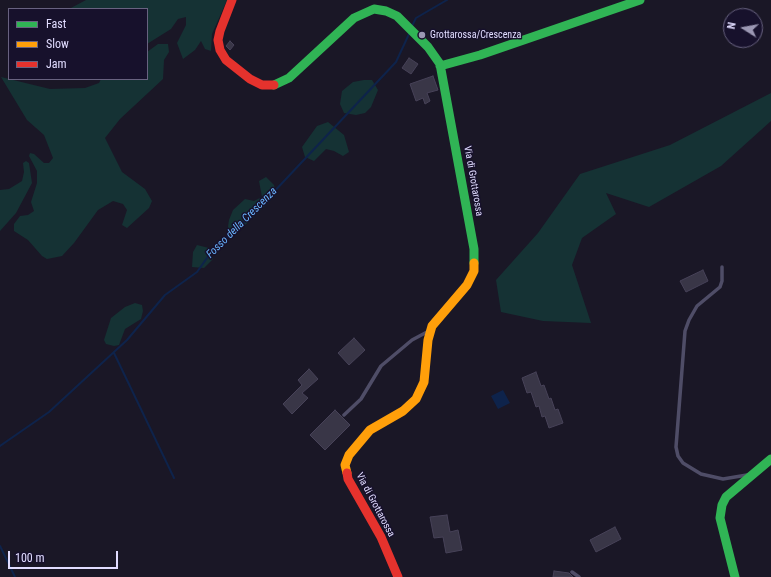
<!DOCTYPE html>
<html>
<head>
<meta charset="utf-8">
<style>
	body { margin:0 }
	#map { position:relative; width:771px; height:577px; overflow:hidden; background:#1a1726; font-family:"Roboto Condensed",sans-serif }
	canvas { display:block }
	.legend { position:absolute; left:8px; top:8px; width:140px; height:72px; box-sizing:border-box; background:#17112c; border:1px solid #686280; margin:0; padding:5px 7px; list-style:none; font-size:12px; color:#e1dcff }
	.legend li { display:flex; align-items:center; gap:8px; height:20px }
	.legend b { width:20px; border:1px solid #686280 }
	.north { position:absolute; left:723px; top:8px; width:40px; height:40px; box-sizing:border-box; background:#17112c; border:1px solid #686280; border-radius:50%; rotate:281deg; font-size:11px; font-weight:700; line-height:16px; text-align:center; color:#e1dcff }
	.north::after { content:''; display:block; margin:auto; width:14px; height:18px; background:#9b97b3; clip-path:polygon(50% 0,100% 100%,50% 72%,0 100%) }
	.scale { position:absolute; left:8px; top:551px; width:110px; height:18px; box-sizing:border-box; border:2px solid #e1dcff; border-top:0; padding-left:5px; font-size:12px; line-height:14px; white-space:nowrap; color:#e1dcff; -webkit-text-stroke:3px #17112c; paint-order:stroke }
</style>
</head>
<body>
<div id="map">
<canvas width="771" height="577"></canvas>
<ul class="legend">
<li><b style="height:5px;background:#30b455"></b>Fast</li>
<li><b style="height:5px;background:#ff9f0a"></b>Slow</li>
<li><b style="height:5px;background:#e5322d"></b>Jam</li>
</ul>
<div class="north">N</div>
<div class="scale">100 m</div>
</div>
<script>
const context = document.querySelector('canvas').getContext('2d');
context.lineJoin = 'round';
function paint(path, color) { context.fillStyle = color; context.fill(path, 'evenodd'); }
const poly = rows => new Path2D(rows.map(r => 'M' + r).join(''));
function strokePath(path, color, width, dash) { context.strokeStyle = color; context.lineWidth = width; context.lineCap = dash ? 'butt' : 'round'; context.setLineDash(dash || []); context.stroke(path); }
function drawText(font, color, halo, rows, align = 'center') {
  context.font = font + ' "Roboto Condensed",sans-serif'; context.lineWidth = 3; context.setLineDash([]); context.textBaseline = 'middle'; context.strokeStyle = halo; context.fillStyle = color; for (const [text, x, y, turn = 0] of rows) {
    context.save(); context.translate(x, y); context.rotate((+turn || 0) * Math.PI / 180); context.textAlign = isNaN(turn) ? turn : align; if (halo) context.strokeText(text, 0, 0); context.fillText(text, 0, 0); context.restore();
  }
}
paint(poly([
	[86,0,227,0,212,34,211,51,205,49,201,41,195,50,183,59,177,43,186,25,186,17,178,19,171,29,147,44,147,9,69,9],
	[158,44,168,44,169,52,164,60,163,79,120,119,105,138,122,172,145,189,152,201,149,208,127,228,122,225,127,210,123,204,113,201,98,210,74,243,62,256,47,259,42,256,28,240,14,231,14,224,20,216,28,215,34,211,31,202,37,183,37,171,29,156,30,153,34,154,44,163,49,163,53,158,44,135,27,120,1,77,50,89,85,88,99,83,101,79,147,79,147,52],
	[364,80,372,80,378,90,371,107,365,113,356,115,344,113,340,104,342,91,353,82],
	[771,93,771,121,721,166,649,207,606,193,616,214,582,238,572,265,591,323,543,321,501,312,496,280,538,233,580,174,670,145],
	[328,122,344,135,349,152,343,156,334,151,326,149,314,161,305,157,302,147,317,126],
	[26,161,29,163,32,183,16,213,0,231,0,190,9,189,22,181,24,172,23,163],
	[266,177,274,185,276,195,238,232,227,233,229,220,233,210,245,199,254,201,262,197,259,181],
	[197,245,209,248,213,259,204,268,192,267,193,252],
	[135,303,142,305,143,311,141,319,125,329,119,345,114,346,106,344,104,340,111,318,125,307]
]), '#153234');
paint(poly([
	[503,390,510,403,498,409,491,396]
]), '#0e234b');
strokePath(poly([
	[412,26,416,18,447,0],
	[114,353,174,478],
	[0,446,49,412,127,340,165,295,197,272,212,251,254,213,396,62,409,34],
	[0,546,15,577]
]), '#0e234b', 2);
const building = poly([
	[230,41,234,45,230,50,226,46,230,41],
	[409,58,418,64,411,74,402,68,409,58],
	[433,76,438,90,427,93,430,101,425,104,423,98,416,101,410,84,433,76],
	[703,270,708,281,686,292,680,281,703,270],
	[354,338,365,350,349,365,338,353,354,338],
	[309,369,318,379,302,393,308,398,292,414,283,404,302,385,298,380,309,369],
	[536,372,541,386,544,385,549,399,551,398,555,410,558,409,563,423,549,428,545,416,542,417,539,406,536,407,531,392,527,393,522,378,536,372],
	[335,410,350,425,325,450,310,435,335,410],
	[447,515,450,532,458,530,462,550,446,553,443,537,434,538,430,517,447,515],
	[615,527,621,539,596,552,590,540,615,527],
	[554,571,569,573,573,577,553,577,554,571]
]);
paint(building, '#393647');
strokePath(building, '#474258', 1);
strokePath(poly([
	[722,267,722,281,720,287,697,306,689,320,685,331,676,447,678,456,683,463,701,474,723,479,747,475],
	[344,415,361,399,381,366,412,340,427,332],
	[572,572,579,577]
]), '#4f4d67', 3.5);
strokePath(poly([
	[440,66,480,55,640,0],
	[274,85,289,78,354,18,374,9,386,11,397,16,428,47,440,64,474,249,474,263],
	[735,577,720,518,722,505,726,497,771,459]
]), '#30b455', 9);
strokePath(poly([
	[347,473,345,465,349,455,370,430,403,411,416,399,424,382,428,340,432,326,467,285,474,271,474,263]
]), '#ff9f0a', 9);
strokePath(poly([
	[232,0,220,31,218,40,220,50,226,60,250,79,262,85,274,85],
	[347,473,348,479,381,537,398,577]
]), '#e5322d', 9);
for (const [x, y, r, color] of [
	[422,35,4,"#9b97b3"]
]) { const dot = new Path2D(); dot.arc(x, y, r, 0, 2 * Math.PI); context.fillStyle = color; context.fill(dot); strokePath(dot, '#17112c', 1.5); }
drawText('10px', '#e1dcff', '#17112c', [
	["Grottarossa/Crescenza",430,35]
], 'left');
drawText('10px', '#e1dcff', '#17112c', [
	["Via di Grottarossa",473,181,80],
	["Via di Grottarossa",375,505,62]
]);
drawText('italic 11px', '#6ab6ff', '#17112c', [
	["Fosso della Crescenza",242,223,-45]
]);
</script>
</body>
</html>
